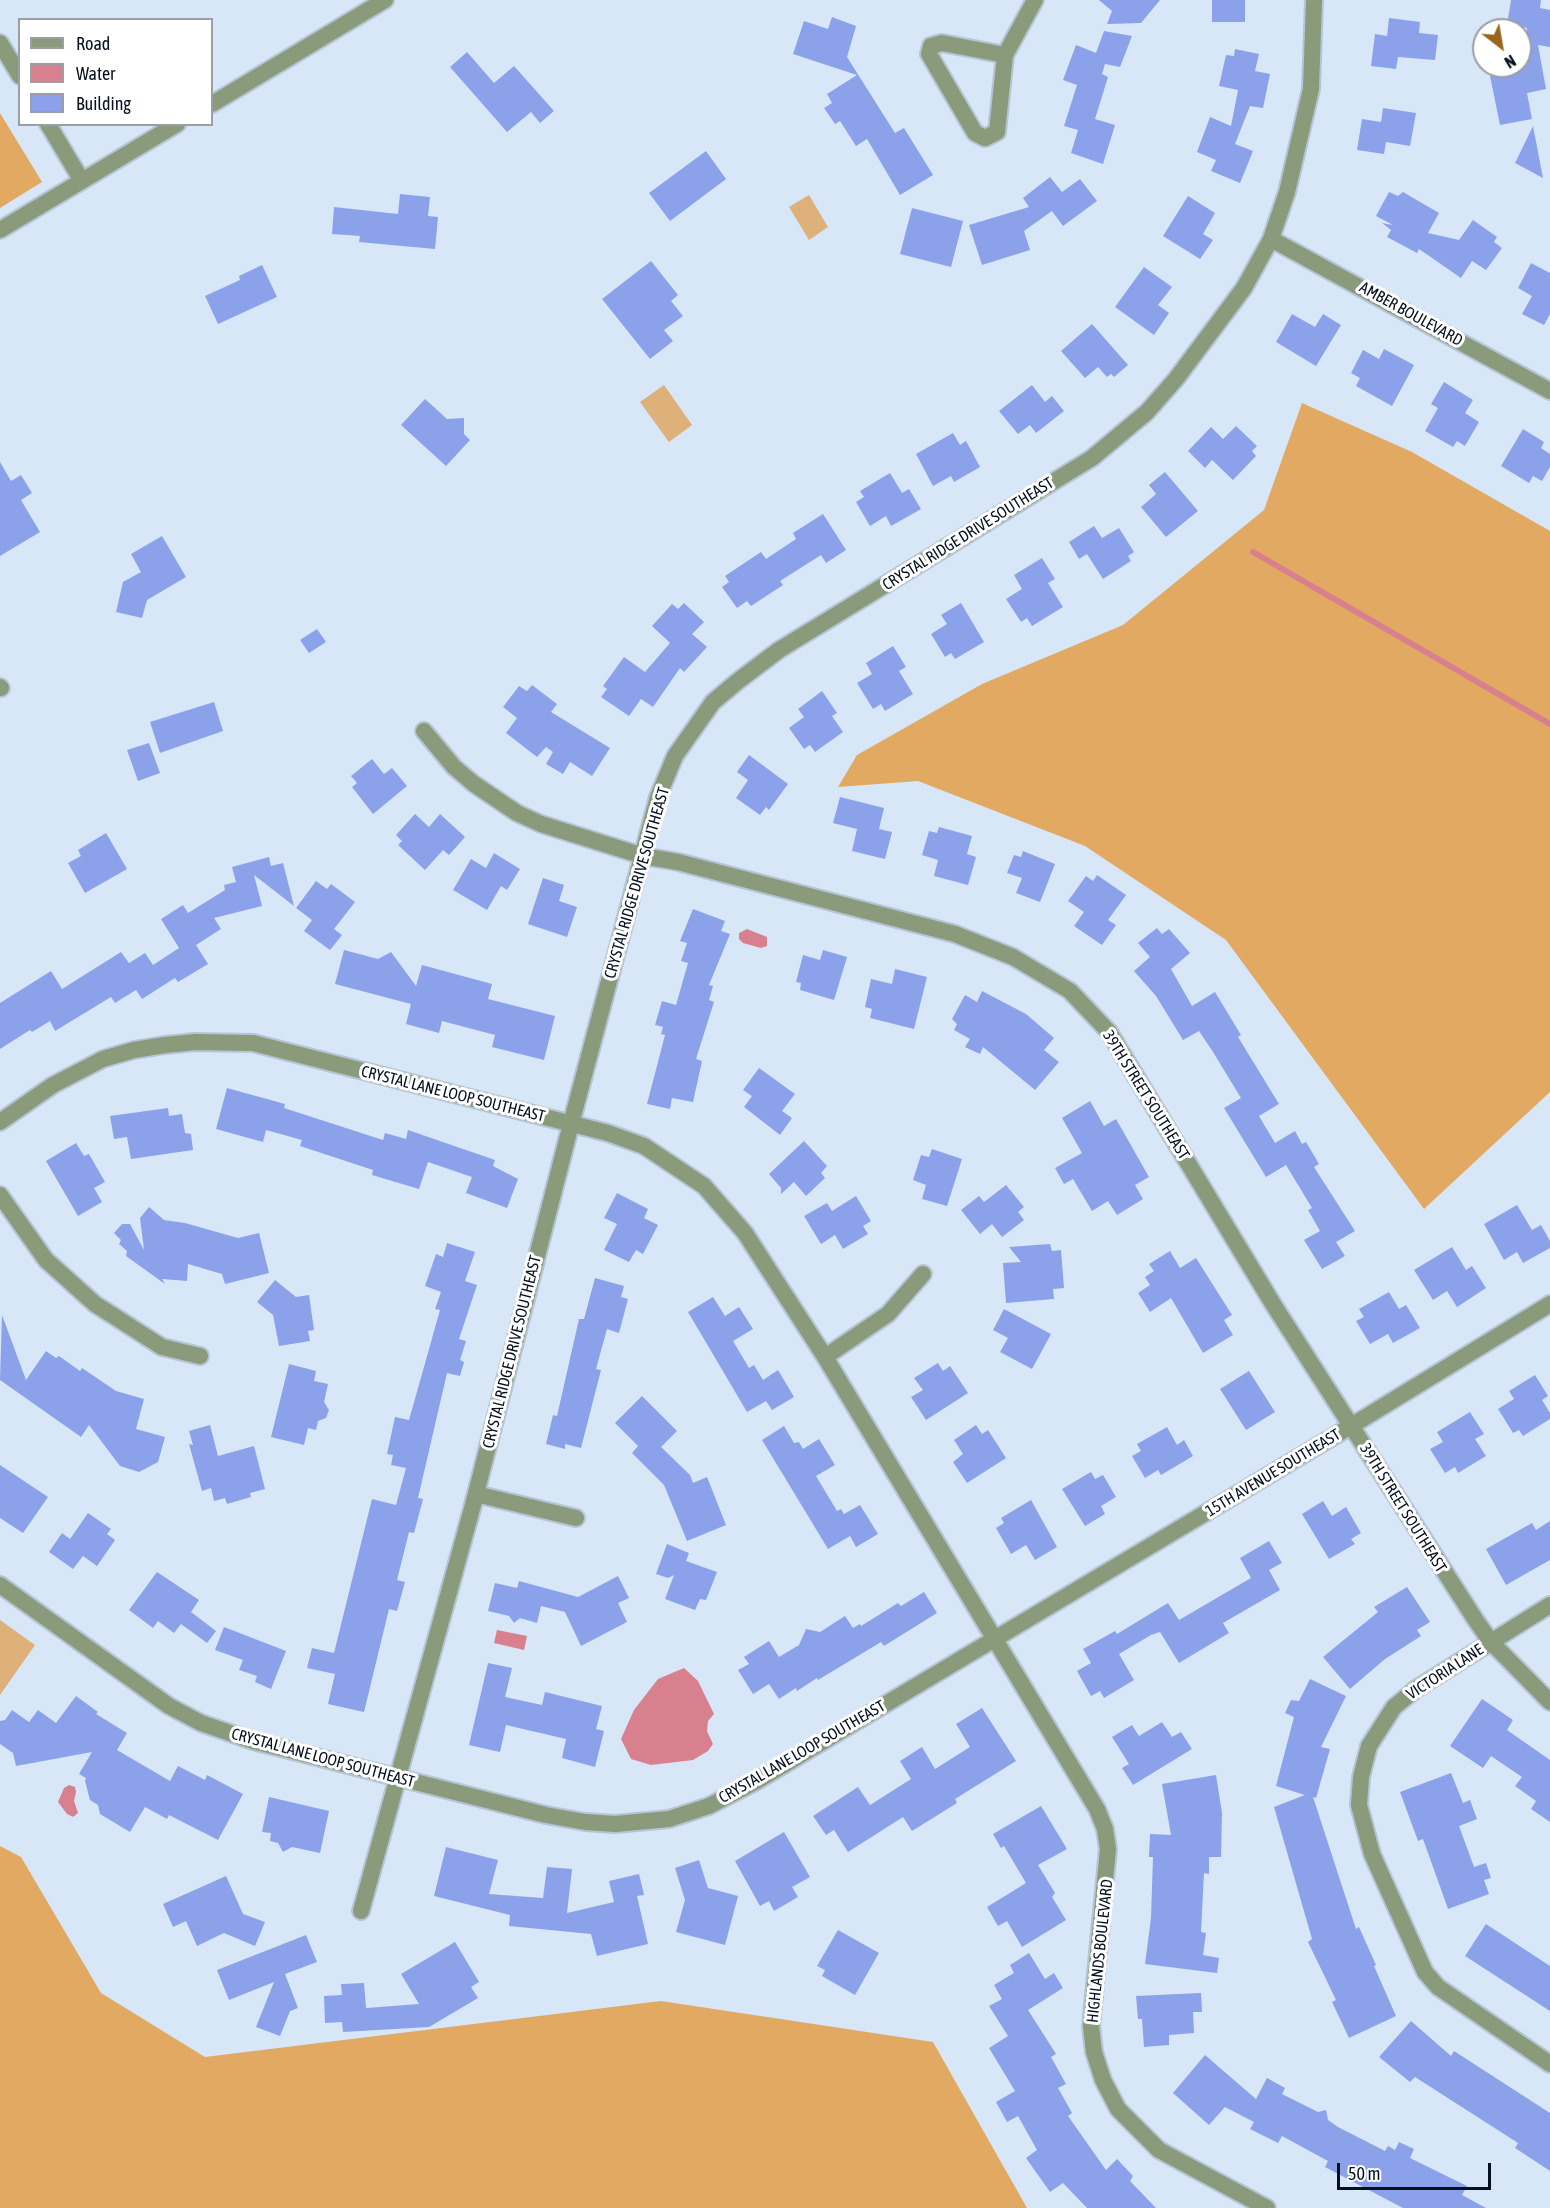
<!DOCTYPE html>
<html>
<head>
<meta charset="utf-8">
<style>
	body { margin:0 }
	#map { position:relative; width:1550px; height:2208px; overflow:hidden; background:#d7e7f8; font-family:"Asap Condensed",sans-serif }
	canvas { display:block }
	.legend { position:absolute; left:18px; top:18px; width:195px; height:108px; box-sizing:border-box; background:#fff; border:2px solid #9b9fa5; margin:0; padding:8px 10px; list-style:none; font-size:18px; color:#04101e }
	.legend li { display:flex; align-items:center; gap:12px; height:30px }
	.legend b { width:30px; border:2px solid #9b9fa5 }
	.north { position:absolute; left:1472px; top:18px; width:60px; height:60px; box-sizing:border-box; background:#fff; border:2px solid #9b9fa5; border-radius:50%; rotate:149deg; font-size:16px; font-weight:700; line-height:24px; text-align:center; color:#04101e }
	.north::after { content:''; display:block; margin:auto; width:21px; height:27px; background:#9a651c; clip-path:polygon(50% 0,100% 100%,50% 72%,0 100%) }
	.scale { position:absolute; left:1337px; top:2163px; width:154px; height:27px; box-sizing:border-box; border:3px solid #04101e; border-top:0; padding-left:8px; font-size:18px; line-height:21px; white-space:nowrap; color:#04101e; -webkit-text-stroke:4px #fff; paint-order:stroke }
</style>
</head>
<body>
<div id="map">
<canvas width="1550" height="2208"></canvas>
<ul class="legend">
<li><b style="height:8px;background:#8a9b7b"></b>Road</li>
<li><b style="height:16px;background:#d9808e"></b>Water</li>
<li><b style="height:16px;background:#8ba2eb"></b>Building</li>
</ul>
<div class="north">N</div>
<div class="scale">50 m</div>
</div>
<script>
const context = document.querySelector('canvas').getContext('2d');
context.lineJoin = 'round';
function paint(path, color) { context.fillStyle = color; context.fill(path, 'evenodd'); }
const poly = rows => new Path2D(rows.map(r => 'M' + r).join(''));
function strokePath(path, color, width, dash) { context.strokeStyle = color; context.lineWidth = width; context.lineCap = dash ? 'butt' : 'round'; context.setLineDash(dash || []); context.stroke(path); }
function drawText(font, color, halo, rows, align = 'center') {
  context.font = font + ' "Asap Condensed",sans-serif'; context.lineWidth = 6; context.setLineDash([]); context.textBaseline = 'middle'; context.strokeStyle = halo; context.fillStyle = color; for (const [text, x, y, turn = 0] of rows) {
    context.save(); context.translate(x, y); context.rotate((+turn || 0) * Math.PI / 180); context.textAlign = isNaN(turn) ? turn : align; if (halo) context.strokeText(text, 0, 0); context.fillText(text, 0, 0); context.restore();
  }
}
paint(poly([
	[809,195,828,227,809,240,789,207],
	[664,385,692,425,669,442,640,402],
	[0,1620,35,1645,0,1695]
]), '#deb07a');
paint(poly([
	[0,113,42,182,0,208],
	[1302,403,1412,452,1550,531,1550,1092,1424,1209,1226,940,1085,846,918,781,838,787,857,755,982,684,1123,625,1264,510],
	[0,1846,21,1857,101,1993,205,2057,661,2001,933,2042,1027,2208,0,2208]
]), '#e2a963');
paint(poly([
	[747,929,767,937,767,946,761,948,743,943,739,939,739,933],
	[497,1630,527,1636,524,1650,494,1643],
	[684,1668,698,1681,714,1714,708,1721,707,1731,713,1744,708,1751,693,1760,651,1765,631,1759,621,1739,634,1710,658,1679],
	[69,1785,75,1787,76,1792,74,1801,78,1813,73,1817,67,1814,58,1802,64,1788]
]), '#d9808e');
strokePath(poly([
	[1253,552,1550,724]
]), '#d9808e', 6);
paint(poly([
	[1099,0,1160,0,1141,23,1107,24,1112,11],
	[1212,0,1245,0,1245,22,1212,22],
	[1511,0,1541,0,1540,8,1550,10,1550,47,1538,45,1546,89,1527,93,1532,119,1500,125,1490,76,1518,70,1527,28,1507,25],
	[832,17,856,26,847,57,895,133,904,128,933,175,900,195,867,139,856,146,840,121,835,124,824,108,832,103,827,94,857,75,793,54,804,21,828,29],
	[1389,18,1420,22,1419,33,1438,35,1435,60,1398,57,1396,69,1371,66,1375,34,1387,36],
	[1104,31,1132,36,1120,67,1105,64,1102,74,1108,77,1095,119,1115,125,1103,164,1071,153,1078,130,1064,126,1077,85,1063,80,1076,45,1096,53],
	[1235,49,1259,54,1255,71,1270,74,1263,108,1250,106,1235,144,1253,151,1240,183,1211,171,1216,160,1197,152,1210,117,1231,126,1238,90,1219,86,1226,55,1234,56],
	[467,52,494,83,514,66,554,111,540,123,531,112,507,132,450,67],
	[1383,108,1416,113,1410,146,1386,142,1384,154,1357,150,1362,119,1381,122],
	[1533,126,1543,178,1515,163],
	[706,151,726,179,670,221,649,193],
	[1050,177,1062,192,1080,179,1097,201,1063,226,1052,211,1024,231,1030,250,982,265,969,225,1029,207,1023,198],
	[1389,192,1398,196,1403,192,1439,213,1428,233,1459,240,1473,220,1497,237,1494,242,1502,248,1486,270,1472,261,1461,278,1419,249,1417,253,1387,237,1391,230,1382,223,1393,225,1376,216],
	[400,194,430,197,428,216,438,217,435,249,359,242,360,236,332,234,334,207,398,214],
	[1188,196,1215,213,1203,234,1213,240,1200,259,1163,236],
	[912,208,963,221,951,267,900,254],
	[651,261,678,295,671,301,683,316,664,330,673,341,650,359,602,299],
	[1531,263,1550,273,1550,314,1544,325,1522,314,1532,296,1518,288],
	[262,265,277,297,218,324,205,296,240,280,239,276],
	[1144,267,1172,287,1158,305,1169,313,1154,335,1115,307],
	[1292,314,1315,327,1323,314,1341,325,1316,366,1276,342],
	[1092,324,1128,365,1114,377,1111,374,1107,377,1098,367,1085,378,1061,351],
	[1384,349,1414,365,1392,406,1356,386,1360,378,1351,373,1363,350,1379,359],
	[1444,382,1473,400,1465,413,1479,422,1465,446,1457,441,1453,447,1425,431,1438,408,1431,404],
	[1032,385,1045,402,1052,396,1064,411,1036,433,1030,425,1018,434,999,411],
	[425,399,447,419,464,418,464,434,470,440,446,466,401,425],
	[1236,426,1257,446,1252,451,1256,456,1233,480,1212,460,1205,468,1188,451,1211,427,1223,439],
	[1523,429,1544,442,1541,448,1550,454,1550,467,1542,481,1533,476,1529,483,1501,466],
	[953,433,960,445,966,441,980,467,954,482,951,476,933,486,916,454],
	[0,462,11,481,21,475,32,493,21,500,40,532,0,556],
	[1165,472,1198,511,1166,537,1141,507,1156,494,1149,485],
	[890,473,902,493,909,489,921,509,891,526,886,516,870,526,856,502,864,497,860,491],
	[823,514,846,550,826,563,821,555,780,581,783,585,751,606,747,601,737,608,722,587,729,582,725,576,761,552,766,559,796,539,793,533],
	[1094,526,1102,538,1119,528,1134,552,1128,556,1131,561,1103,579,1087,554,1079,559,1069,542],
	[162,536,186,577,147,600,142,618,116,612,123,582,141,572,131,554],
	[1042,558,1055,579,1048,583,1063,607,1032,626,1027,618,1021,622,1006,599,1022,589,1014,575],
	[684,603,704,622,692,634,707,647,684,672,680,668,653,707,641,699,629,716,601,697,607,689,603,686,624,657,645,672,670,643,652,626,672,604,678,609],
	[961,603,984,642,955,659,951,653,945,657,931,634,947,624,941,615],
	[317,629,326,642,309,653,300,640],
	[893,646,906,667,899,671,913,694,885,711,881,704,873,709,857,683,872,674,866,663],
	[532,685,557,704,551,712,610,748,592,776,570,762,563,774,546,764,553,752,546,747,537,757,506,733,517,718,503,707,519,686,527,691],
	[822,691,837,713,832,716,843,732,815,752,810,745,804,749,789,728,804,717,798,709],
	[214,702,223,731,160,753,150,722],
	[149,743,160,773,138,781,127,750],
	[749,755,788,784,769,810,766,807,760,815,736,798,748,780,737,772],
	[372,759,384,774,392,768,407,786,373,814,352,787,357,783,351,776],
	[840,797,884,808,879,829,892,832,885,859,852,851,857,829,833,823],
	[415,814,429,827,440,814,465,837,449,855,443,850,425,870,398,845,402,841,396,835],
	[939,827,972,836,967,854,976,857,968,885,934,876,938,860,922,855,929,831,937,833],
	[106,833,127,869,85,893,68,863,81,856,78,850],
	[1023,851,1055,864,1040,902,1016,893,1022,878,1007,873,1014,855,1021,857],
	[494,853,520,869,507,890,501,886,487,910,453,890,471,859,486,868],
	[269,857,271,866,283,863,294,906,254,875,262,906,214,918,221,929,196,945,208,964,178,982,175,978,142,999,136,990,115,1003,111,997,55,1031,50,1021,32,1032,30,1030,0,1049,0,1003,51,971,62,989,121,952,129,963,145,953,153,965,179,948,161,919,183,905,188,913,225,890,224,885,236,882,232,867],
	[1097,875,1126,895,1108,920,1116,925,1102,945,1074,926,1084,912,1068,901,1086,876,1093,881],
	[543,878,564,885,559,901,577,907,567,937,528,924],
	[316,881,327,889,331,884,355,902,334,929,342,935,330,950,304,931,312,920,296,908],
	[693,909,725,921,721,931,730,934,709,985,713,986,709,1000,714,1002,696,1059,702,1061,693,1102,672,1098,670,1109,647,1104,665,1035,661,1034,663,1027,655,1025,662,1001,676,1005,688,963,681,961,687,943,680,941],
	[1157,928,1162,934,1169,929,1190,953,1171,969,1192,1006,1215,992,1241,1035,1238,1037,1279,1104,1259,1116,1275,1143,1295,1131,1302,1144,1306,1142,1319,1164,1314,1167,1355,1231,1336,1242,1345,1256,1322,1269,1304,1240,1320,1231,1308,1210,1312,1208,1286,1165,1266,1177,1224,1108,1241,1098,1213,1052,1199,1031,1183,1040,1156,996,1134,971,1150,957,1138,943],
	[344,950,378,959,391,952,416,986,422,965,492,984,488,999,555,1016,544,1060,492,1047,495,1035,442,1021,439,1033,406,1024,411,1004,335,984],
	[823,950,847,957,834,1000,800,990,801,983,796,982,803,955,820,960],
	[895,969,927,977,914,1029,870,1018,872,1009,865,1007,871,979,892,984],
	[982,991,1026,1014,1054,1038,1044,1050,1059,1062,1035,1090,983,1047,980,1054,965,1047,970,1039,954,1030,957,1024,952,1019,965,995,977,1002],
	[759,1068,795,1094,782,1111,792,1118,780,1135,744,1107,752,1096,743,1090],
	[227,1088,285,1104,284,1108,383,1140,385,1133,406,1139,408,1130,495,1160,493,1166,518,1179,507,1208,466,1193,472,1177,428,1162,419,1189,372,1175,373,1170,300,1146,302,1140,266,1130,263,1142,216,1129],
	[1090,1101,1104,1126,1116,1119,1149,1177,1135,1185,1143,1199,1117,1215,1108,1201,1092,1211,1073,1179,1064,1184,1055,1168,1082,1153,1062,1118],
	[168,1108,169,1116,182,1114,185,1133,191,1134,193,1150,131,1159,127,1137,114,1139,110,1116],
	[804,1141,827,1166,821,1173,825,1178,806,1196,794,1182,781,1194,781,1188,769,1174],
	[76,1143,84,1156,89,1154,105,1182,94,1188,102,1202,78,1216,46,1161],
	[932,1149,962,1159,947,1206,922,1199,926,1185,913,1180,921,1155,929,1157],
	[1006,1185,1024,1207,1018,1212,1024,1220,1002,1237,992,1224,980,1234,961,1210,979,1196,984,1202],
	[617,1193,648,1209,644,1218,658,1225,643,1254,636,1250,629,1262,604,1250,617,1224,604,1218],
	[856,1196,871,1221,863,1226,868,1234,843,1249,835,1235,821,1244,804,1216,827,1203,832,1211],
	[1517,1205,1532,1230,1541,1225,1550,1241,1550,1248,1523,1263,1517,1252,1504,1260,1484,1224],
	[149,1207,164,1220,185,1223,238,1238,259,1233,269,1273,225,1284,222,1274,188,1264,187,1281,162,1279,165,1284,126,1256,127,1251,119,1244,121,1240,114,1233,122,1224,130,1224,144,1250,140,1218],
	[447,1243,475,1252,465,1281,477,1285,459,1339,466,1341,460,1360,464,1362,460,1376,447,1373,418,1498,423,1499,414,1533,409,1532,397,1580,405,1582,397,1611,389,1609,364,1712,328,1704,335,1674,307,1668,312,1648,334,1653,372,1499,396,1505,406,1468,391,1465,393,1455,387,1454,395,1417,409,1420,440,1310,435,1309,441,1292,425,1286,436,1254,443,1257],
	[1050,1244,1052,1251,1061,1250,1064,1288,1053,1289,1054,1299,1006,1303,1003,1263,1021,1262,1009,1247],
	[1452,1247,1466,1270,1472,1266,1486,1288,1457,1307,1447,1291,1433,1300,1414,1270],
	[1170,1251,1180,1268,1196,1258,1232,1315,1224,1320,1233,1335,1203,1353,1171,1298,1150,1312,1138,1293,1150,1285,1145,1277,1154,1271,1149,1264],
	[595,1278,624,1286,621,1297,628,1299,619,1333,607,1329,596,1369,601,1370,581,1448,565,1444,565,1449,546,1444,553,1415,557,1416,579,1319,584,1319],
	[275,1280,296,1297,309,1295,314,1330,308,1331,310,1341,279,1346,273,1315,257,1302],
	[1389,1292,1399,1309,1406,1305,1420,1328,1393,1343,1388,1334,1370,1344,1356,1321,1364,1317,1359,1309],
	[713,1297,725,1316,739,1307,753,1329,733,1341,749,1368,754,1365,763,1380,778,1370,794,1397,772,1410,766,1401,747,1412,688,1312],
	[1004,1309,1051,1334,1032,1369,1000,1352,1008,1338,993,1330],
	[2,1315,26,1380,46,1351,56,1358,59,1356,80,1371,82,1368,116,1391,144,1399,136,1429,165,1437,158,1462,139,1472,120,1466,89,1425,81,1437,0,1380],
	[938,1363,943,1371,950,1366,968,1393,926,1420,911,1397,923,1390,914,1378],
	[289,1364,316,1371,314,1381,328,1384,324,1402,329,1410,326,1418,318,1421,316,1430,308,1428,304,1445,271,1437],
	[1249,1371,1275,1412,1246,1430,1220,1389],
	[1535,1375,1548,1396,1542,1400,1550,1413,1550,1419,1523,1436,1519,1430,1513,1433,1498,1409,1514,1399,1509,1391],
	[642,1396,677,1431,661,1447,690,1475,693,1483,707,1477,726,1525,687,1541,664,1485,632,1453,638,1446,615,1423],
	[1470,1412,1484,1434,1475,1439,1486,1456,1458,1473,1455,1467,1445,1473,1430,1449,1443,1442,1437,1432],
	[210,1425,218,1456,254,1446,265,1489,250,1493,251,1497,227,1504,225,1498,214,1501,211,1488,202,1491,189,1444,193,1445,189,1431],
	[976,1425,982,1434,988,1430,1006,1458,967,1483,953,1462,963,1454,954,1440],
	[784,1426,794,1443,799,1442,803,1449,819,1439,835,1465,816,1476,837,1511,841,1509,844,1514,860,1505,878,1534,856,1547,850,1536,828,1549,762,1440],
	[1167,1427,1177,1445,1184,1440,1193,1456,1161,1475,1158,1470,1145,1478,1132,1456,1141,1451,1137,1444],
	[0,1465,48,1497,23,1533,0,1518],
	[1091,1472,1095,1479,1103,1475,1116,1497,1101,1506,1105,1514,1085,1526,1062,1489],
	[1031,1500,1057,1547,1035,1560,1026,1545,1011,1554,996,1528,1004,1523,1001,1518],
	[1323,1501,1332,1516,1346,1507,1361,1533,1351,1539,1355,1544,1329,1559,1302,1514],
	[88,1513,111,1529,107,1534,115,1540,97,1566,83,1556,73,1569,49,1552,62,1533,70,1539],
	[1550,1521,1550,1560,1506,1585,1486,1549,1532,1523,1536,1530],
	[1269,1541,1282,1563,1269,1570,1280,1590,1223,1623,1229,1633,1179,1663,1160,1632,1151,1635,1119,1654,1134,1680,1104,1698,1100,1691,1091,1696,1077,1671,1091,1663,1083,1649,1115,1631,1117,1634,1168,1603,1179,1620,1251,1578,1240,1558],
	[667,1544,689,1553,686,1561,717,1572,706,1600,700,1599,695,1610,665,1599,674,1575,668,1578,656,1574],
	[157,1572,199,1600,191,1612,216,1631,207,1643,181,1624,174,1633,158,1621,153,1628,129,1610],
	[618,1576,629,1598,618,1603,627,1622,581,1646,565,1612,541,1606,537,1623,520,1618,514,1623,509,1616,488,1611,495,1583,517,1588,519,1581,578,1597],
	[1407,1587,1430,1622,1417,1630,1421,1636,1385,1659,1350,1689,1323,1657,1378,1612,1374,1607],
	[924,1592,937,1613,884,1646,881,1642,818,1680,817,1678,797,1691,796,1688,779,1699,769,1684,753,1694,738,1670,749,1664,744,1657,769,1641,779,1657,799,1645,806,1629,820,1632,845,1616,853,1628,860,1624,861,1626,898,1603,901,1606],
	[224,1627,286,1651,271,1689,255,1682,257,1676,239,1670,243,1660,215,1650],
	[488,1663,512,1668,505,1697,542,1705,545,1692,602,1706,596,1729,604,1731,595,1767,562,1758,566,1739,506,1725,500,1752,469,1745],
	[1310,1679,1346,1696,1321,1747,1330,1749,1316,1798,1313,1797,1356,1929,1359,1927,1376,1965,1374,1966,1396,2016,1349,2038,1332,2002,1336,2000,1308,1942,1312,1939,1274,1807,1305,1795,1276,1786,1294,1717,1285,1713,1291,1700,1299,1701],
	[76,1696,98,1712,96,1714,127,1733,117,1750,170,1781,178,1766,205,1780,207,1775,243,1794,218,1840,169,1815,167,1819,145,1807,130,1832,100,1814,98,1805,90,1800,85,1781,86,1778,79,1774,92,1752,16,1766,13,1753,0,1744,0,1721,5,1720,12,1710,29,1722,38,1710,56,1723],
	[1482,1699,1513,1720,1507,1730,1550,1760,1550,1822,1531,1809,1536,1801,1515,1786,1522,1777,1491,1756,1483,1768,1450,1746],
	[982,1708,1016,1761,955,1799,957,1803,912,1831,903,1817,848,1852,834,1830,826,1835,813,1816,858,1787,870,1805,911,1779,900,1761,922,1747,935,1769,970,1747,956,1724],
	[1162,1722,1172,1737,1181,1732,1192,1749,1133,1785,1122,1768,1129,1764,1112,1737,1132,1725,1139,1736],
	[1451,1773,1463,1803,1470,1800,1477,1819,1459,1826,1474,1867,1486,1863,1491,1878,1484,1880,1489,1894,1448,1909,1423,1839,1418,1841,1400,1792],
	[1216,1775,1222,1813,1221,1857,1209,1857,1209,1874,1204,1873,1201,1932,1206,1933,1203,1955,1219,1958,1217,1973,1145,1964,1151,1918,1153,1857,1149,1857,1150,1834,1171,1835,1162,1784],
	[269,1797,329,1811,320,1853,292,1847,283,1852,278,1843,270,1841,271,1833,262,1832],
	[1041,1806,1067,1849,1038,1865,1055,1893,1052,1897,1066,1920,1022,1947,1007,1921,998,1926,987,1907,1026,1883,1004,1846,1001,1848,993,1834],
	[784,1832,810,1877,792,1887,798,1897,774,1911,769,1901,760,1906,735,1861],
	[446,1847,498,1860,489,1894,543,1898,547,1867,572,1869,567,1913,614,1902,609,1881,639,1874,644,1895,637,1896,648,1944,597,1956,591,1934,509,1926,510,1915,434,1896],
	[699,1860,708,1888,738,1896,725,1945,676,1932,685,1900,675,1868],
	[226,1876,243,1914,265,1922,255,1946,224,1933,197,1946,186,1921,173,1927,163,1904],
	[1486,1924,1550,1966,1550,2011,1465,1956],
	[838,1930,879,1953,855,1995,822,1976,825,1970,817,1966],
	[306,1935,317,1962,285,1974,298,2008,290,2011,280,2036,256,2027,274,1982,229,2000,217,1970],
	[455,1942,479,1982,471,1987,478,1998,429,2027,343,2032,342,2022,325,2023,324,1996,342,1995,341,1984,364,1983,366,2008,419,2004,401,1974],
	[1029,1953,1045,1979,1054,1973,1063,1988,1028,2010,1056,2054,1051,2057,1066,2084,1058,2088,1072,2113,1068,2116,1106,2170,1117,2159,1133,2176,1130,2181,1156,2208,1087,2208,1063,2183,1050,2192,1026,2158,1037,2150,1018,2116,1007,2122,996,2102,1015,2091,989,2048,1008,2036,989,2006,1002,1999,994,1985,1014,1973,1010,1965],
	[1201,1993,1202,2012,1193,2012,1194,2033,1169,2035,1169,2045,1144,2047,1142,2019,1138,2019,1136,1996],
	[1411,2021,1451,2056,1454,2051,1550,2113,1550,2171,1515,2148,1518,2143,1415,2077,1410,2082,1379,2057],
	[1205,2055,1256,2099,1267,2078,1285,2088,1282,2094,1318,2112,1326,2110,1328,2120,1338,2127,1385,2151,1388,2146,1395,2150,1399,2142,1414,2149,1410,2158,1467,2186,1462,2195,1486,2208,1403,2208,1325,2167,1328,2161,1282,2136,1278,2143,1250,2129,1254,2122,1225,2107,1209,2125,1173,2093]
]), '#8ba2eb');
const street = poly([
	[0,43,20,76],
	[1005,55,942,43,931,46,929,54,975,133,985,138,997,132,1005,55,1035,0],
	[212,104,385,0],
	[48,124,82,181],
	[0,230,177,124],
	[1271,239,1550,391],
	[0,687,1,688],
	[424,731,454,767,474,784,517,813,541,824,643,856,678,862,955,934,1013,957,1070,991,1109,1032,1273,1304,1475,1619,1491,1642,1550,1702],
	[0,1122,53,1085,103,1059,134,1050,165,1045,195,1042,253,1043,608,1133,644,1146,704,1186,745,1233,825,1357,1097,1809,1105,1829,1108,1849,1091,2026,1094,2052,1103,2080,1118,2109,1159,2150,1267,2208],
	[0,1195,46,1260,95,1304,162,1347,200,1356],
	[825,1357,888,1314,923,1274],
	[476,1494,576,1518],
	[0,1585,169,1706,201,1723,253,1741,546,1815,585,1822,615,1824,669,1819,709,1806,757,1781,1351,1426,1550,1304],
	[1550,1605,1416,1689,1394,1707,1369,1746,1361,1777,1359,1805,1372,1854,1425,1972,1438,1987,1550,2064],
	[361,1911,473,1505,571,1124,658,797,675,756,713,702,738,681,779,650,1092,458,1147,412,1176,379,1244,288,1271,239,1287,192,1311,89,1314,0]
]);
strokePath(street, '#b5c5d5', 20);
strokePath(street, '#8a9b7b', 16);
drawText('16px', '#04101e', '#fff', [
	["AMBER BOULEVARD",1411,314,29],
	["CRYSTAL RIDGE DRIVE SOUTHEAST",968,534,-32],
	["CRYSTAL RIDGE DRIVE SOUTHEAST",637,883,-74],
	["CRYSTAL LANE LOOP SOUTHEAST",453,1094,14],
	["39TH STREET SOUTHEAST",1146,1095,58],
	["CRYSTAL RIDGE DRIVE SOUTHEAST",512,1352,-76],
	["15TH AVENUE SOUTHEAST",1273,1473,-31],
	["39TH STREET SOUTHEAST",1403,1508,58],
	["VICTORIA LANE",1445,1672,-33],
	["CRYSTAL LANE LOOP SOUTHEAST",802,1752,-30],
	["CRYSTAL LANE LOOP SOUTHEAST",323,1758,15],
	["HIGHLANDS BOULEVARD",1100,1951,-84]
]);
</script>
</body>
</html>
